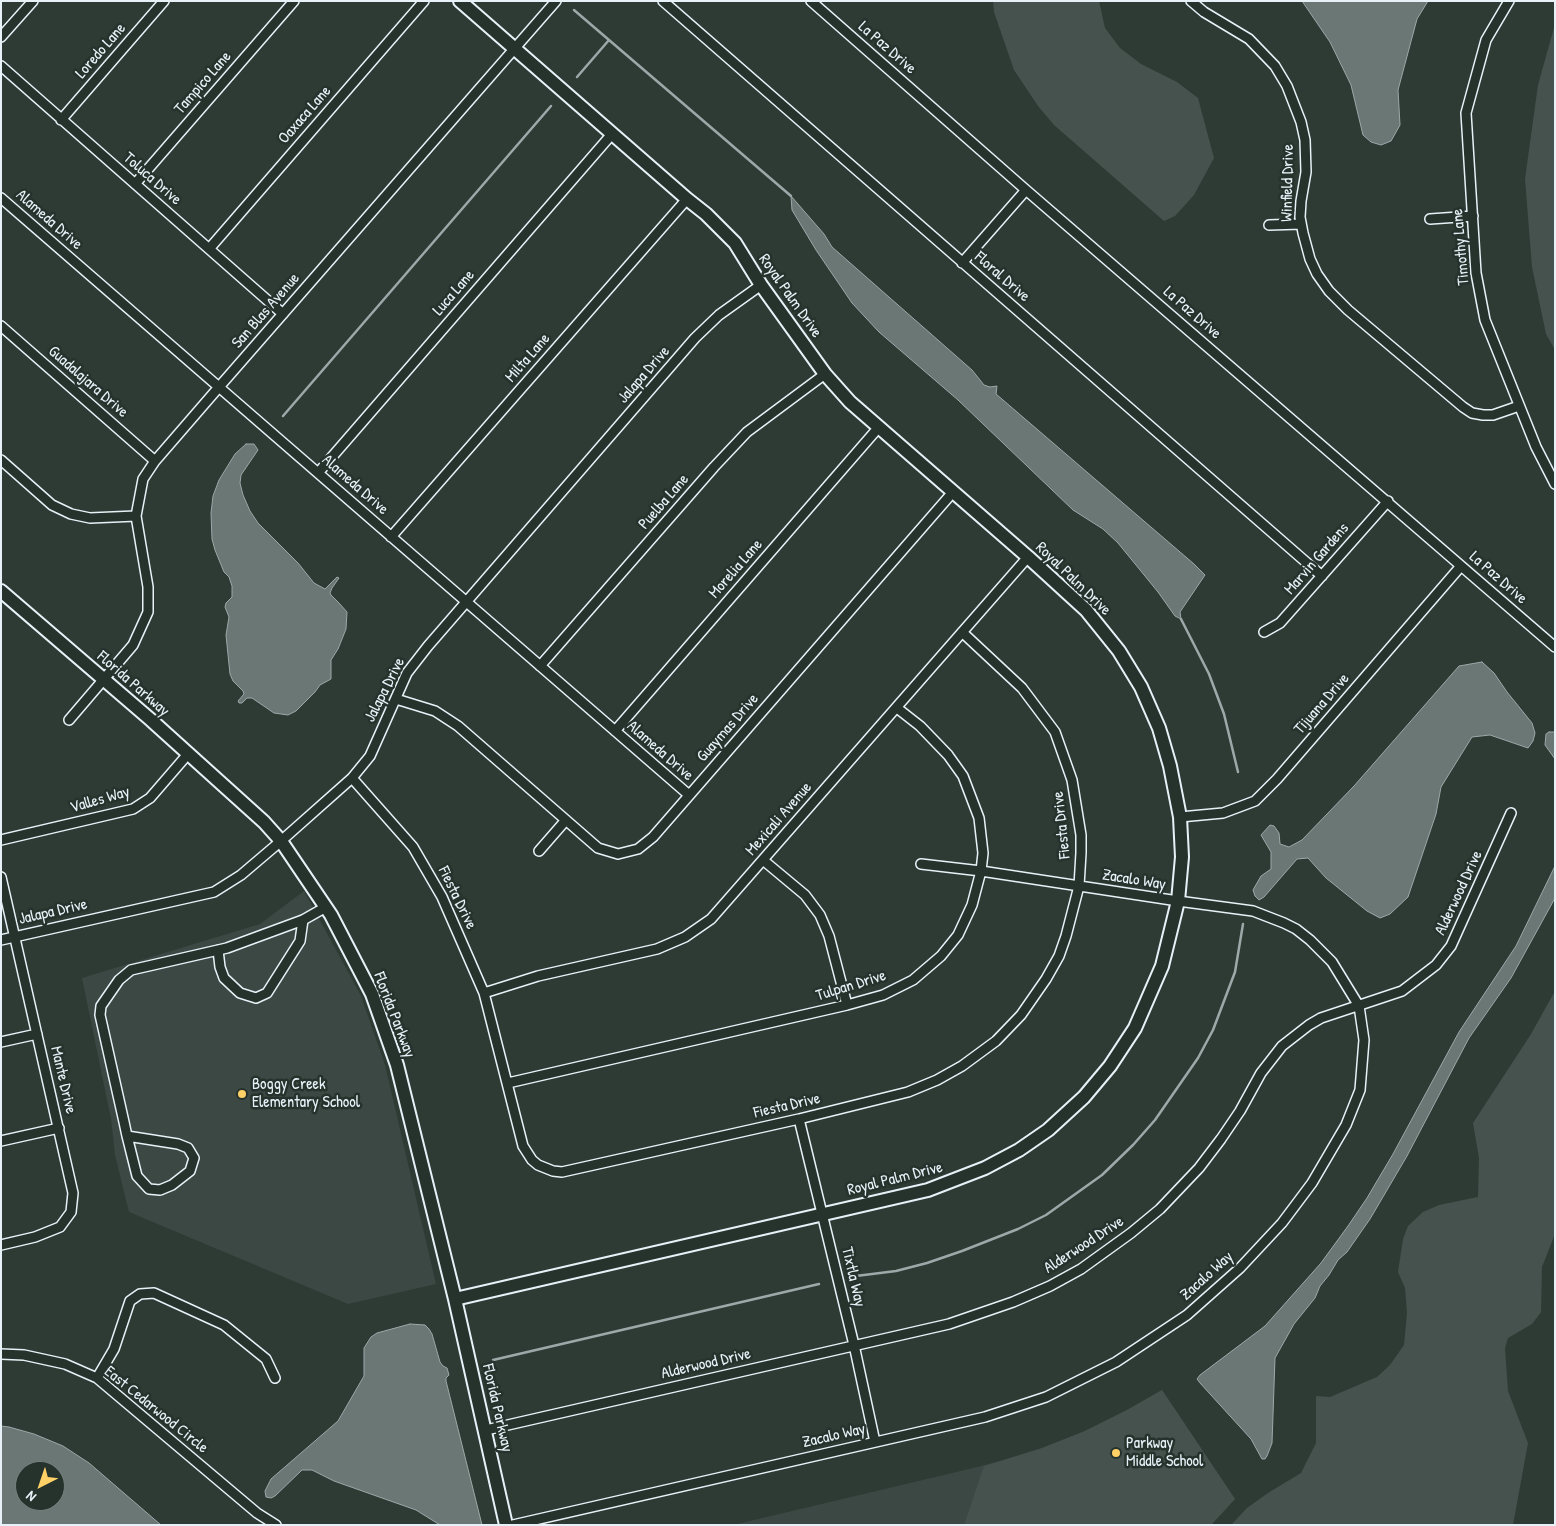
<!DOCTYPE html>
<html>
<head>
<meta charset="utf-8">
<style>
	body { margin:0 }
	#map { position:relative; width:1556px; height:1526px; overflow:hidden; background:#2e3b35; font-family:"Patrick Hand",sans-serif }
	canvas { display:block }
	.frame { position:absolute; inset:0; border:2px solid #e8f1f8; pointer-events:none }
	.north { position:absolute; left:15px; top:1461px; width:50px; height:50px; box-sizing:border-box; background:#26332d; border:1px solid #747f7e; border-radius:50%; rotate:221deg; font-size:14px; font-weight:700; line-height:20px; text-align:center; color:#e8f1f8 }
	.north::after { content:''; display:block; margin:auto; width:18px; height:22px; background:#ffd166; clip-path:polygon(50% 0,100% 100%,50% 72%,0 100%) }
</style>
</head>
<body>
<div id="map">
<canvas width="1556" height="1526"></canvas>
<div class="frame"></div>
<div class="north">N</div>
</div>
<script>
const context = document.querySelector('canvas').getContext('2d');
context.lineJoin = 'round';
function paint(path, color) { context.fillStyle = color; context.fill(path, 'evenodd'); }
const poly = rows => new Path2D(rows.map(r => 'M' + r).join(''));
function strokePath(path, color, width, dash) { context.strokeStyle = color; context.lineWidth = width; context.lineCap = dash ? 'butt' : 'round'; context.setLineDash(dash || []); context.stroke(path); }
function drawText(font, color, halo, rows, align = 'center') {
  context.font = font + ' "Patrick Hand",sans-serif'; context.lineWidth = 5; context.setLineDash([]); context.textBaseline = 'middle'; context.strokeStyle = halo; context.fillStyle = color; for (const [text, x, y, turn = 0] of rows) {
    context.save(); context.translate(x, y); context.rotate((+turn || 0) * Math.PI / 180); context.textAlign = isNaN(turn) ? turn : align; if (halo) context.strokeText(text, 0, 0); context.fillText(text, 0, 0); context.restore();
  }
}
paint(poly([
	[304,891,361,996,385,1065,436,1284,348,1304,129,1212,115,1155,111,1119,82,978,260,924],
	[1162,1390,1235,1499,1211,1525,733,1525,969,1469,1012,1458,1042,1448,1085,1431,1127,1410]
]), '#3b4843');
paint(poly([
	[993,1,1099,1,1105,28,1120,48,1141,64,1177,82,1198,98,1214,158,1194,195,1175,216,1164,221,1054,125,1038,106,1014,70,994,12],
	[1555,24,1555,350,1546,334,1532,267,1525,179,1538,85],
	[1555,991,1555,1234,1542,1267,1541,1312,1532,1324,1508,1338,1505,1348,1508,1391,1528,1443,1513,1525,1231,1525,1247,1508,1268,1493,1301,1473,1316,1443,1316,1396,1330,1397,1377,1377,1390,1365,1404,1345,1407,1313,1405,1288,1398,1272,1403,1239,1408,1226,1423,1212,1439,1205,1478,1197,1479,1158,1473,1123,1531,1034],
	[1162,1390,1235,1499,1211,1525,964,1525,984,1466,1042,1448,1085,1431,1127,1410]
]), '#45524e');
const water = poly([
	[1302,1,1428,1,1417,19,1398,90,1400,125,1391,141,1381,145,1371,142,1363,135,1351,85,1330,42,1302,1],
	[791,196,824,234,832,247,972,370,984,385,990,387,997,386,996,394,1194,564,1205,575,1180,612,1181,619,1175,616,1158,592,1118,543,1103,529,1073,510,958,400,879,332,852,303,816,250,792,210,791,196],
	[246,444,254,444,258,450,241,475,240,483,243,495,250,511,258,523,298,563,314,583,325,589,337,577,339,578,332,588,330,593,331,595,339,603,347,612,346,629,338,649,331,660,331,679,320,685,315,692,296,711,288,715,274,713,252,698,247,698,242,703,239,703,238,701,244,694,243,691,233,681,230,674,226,635,229,617,225,607,226,603,232,597,232,586,229,577,224,572,215,550,212,539,211,513,213,496,219,480,235,454,246,444],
	[1482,662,1494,673,1507,692,1532,723,1535,733,1533,741,1528,748,1490,735,1472,737,1441,787,1436,814,1408,897,1390,914,1380,918,1367,911,1326,878,1308,858,1297,859,1264,897,1259,900,1255,896,1253,890,1261,876,1271,869,1271,852,1261,835,1270,825,1274,826,1279,833,1280,844,1289,847,1302,840,1354,786,1459,666,1482,662],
	[1549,732,1555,732,1555,759,1545,745,1546,734,1549,732],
	[1555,866,1555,898,1511,978,1469,1038,1407,1156,1370,1219,1347,1252,1338,1260,1329,1275,1320,1286,1315,1298,1294,1324,1275,1358,1272,1443,1267,1456,1265,1459,1262,1459,1251,1439,1200,1383,1197,1379,1200,1375,1265,1326,1321,1263,1348,1226,1367,1198,1393,1154,1459,1032,1516,946,1555,866],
	[410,1324,425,1325,429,1329,432,1334,440,1362,443,1366,447,1368,449,1375,446,1378,446,1381,482,1525,440,1525,416,1510,334,1481,312,1470,302,1470,275,1496,271,1498,266,1497,265,1491,271,1479,338,1421,364,1376,364,1348,371,1337,377,1333,410,1324],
	[1,1426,9,1427,34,1434,63,1446,89,1463,161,1525,1,1525,1,1426],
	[25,1471,55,1471,55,1501,25,1501,25,1471]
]);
paint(water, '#6b7775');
strokePath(water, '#9da8a9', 1);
strokePath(poly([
	[574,10,791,196],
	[577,77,609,40],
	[283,416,551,106],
	[1181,619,1209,674,1224,714,1238,772],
	[856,1276,896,1271,927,1263,962,1251,1018,1229,1046,1215,1102,1175,1133,1145,1155,1120,1198,1058,1213,1030,1235,972,1243,924],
	[493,1360,819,1284]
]), '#9da8a9', 2.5);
const street = poly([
	[663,1,1322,576],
	[811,1,1026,190,1555,647],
	[1191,1,1204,12,1249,39,1275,66,1287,86,1301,122,1305,140,1306,172,1301,201,1300,217,1303,233,1310,259,1317,274,1329,291,1348,310,1463,407,1472,413,1483,415,1493,415,1519,406],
	[1509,1,1486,40,1466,113,1476,273,1485,320,1536,447,1555,484],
	[1,37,33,1],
	[1,66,283,314],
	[61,120,164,1],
	[135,184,294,1],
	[1,198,689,795],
	[1430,219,1473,216],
	[1269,225,1301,224],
	[209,249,424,1],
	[962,263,1026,190],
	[1,326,155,461],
	[1,460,52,505,71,514,90,518,136,516],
	[318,473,612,134],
	[391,537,687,199],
	[1264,632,1280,623,1388,501],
	[540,666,714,467,747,432,825,374],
	[396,699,435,711,458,726,598,848,618,854,638,849,653,837,953,492],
	[69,720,133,645,148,612,148,587,136,516,143,479,155,461,219,387,556,1],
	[615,731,879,427],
	[352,778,413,847,442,897,484,993,523,1146,532,1160,538,1165,553,1171,562,1172,799,1119,908,1092,937,1080,962,1066,996,1041,1021,1015,1046,979,1059,956,1066,936,1079,886,1081,853,1081,835,1072,780,1055,732,1022,688,962,632],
	[1180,817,1223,813,1255,801,1277,779,1461,566],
	[1,840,133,809,150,798,188,754],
	[539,851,566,820],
	[763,860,805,895,820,915,829,936,847,1005],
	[1,877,73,1193,71,1212,60,1227,35,1237,1,1245],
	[1,940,214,892,241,875,281,841,352,778,370,756,407,673,428,646,695,338,719,315,761,285],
	[218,950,220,967,224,978,240,993,256,998,267,993,300,941,303,920],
	[484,993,538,976,657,949,685,937,711,919,1028,557],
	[1,1042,37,1034],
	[508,1083,847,1005,883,995,913,980,941,956,958,935,972,905,981,871,983,853,979,818,963,776,948,755,920,726,897,708],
	[799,1119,854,1345,875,1442],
	[127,1136,178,1144,188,1148,194,1158,190,1171,172,1185,160,1190,149,1189,137,1176,127,1136,124,1122,100,1015,101,1006,119,980,131,970,227,948,303,920,326,907],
	[1,1141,59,1128],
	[1,1354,24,1355,65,1364,97,1378,257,1513,276,1525],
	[97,1378,114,1349,130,1301,140,1294,154,1293,224,1325,266,1359,275,1378],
	[486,1430,949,1324,1013,1302,1050,1286,1081,1269,1131,1233,1160,1209,1199,1168,1221,1139,1240,1111,1261,1073,1282,1046,1309,1025,1321,1018,1402,991,1436,965,1451,946,1511,813],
	[513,1525,985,1417,1046,1397,1116,1362,1187,1315,1240,1268,1282,1223,1312,1183,1346,1125,1360,1090,1364,1040,1359,1006,1332,962,1310,940,1296,929,1284,923,1253,911,1178,901,981,871,921,864]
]);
const secondary = poly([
	[1,591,151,720,264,822,281,841,331,915,372,994,397,1065,455,1299,506,1525],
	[455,1299,928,1190,985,1168,1019,1150,1048,1130,1084,1097,1110,1066,1135,1028,1162,966,1178,901,1182,857,1180,817,1170,766,1159,728,1141,687,1119,651,1086,610,1028,557,850,402,825,374,761,285,735,243,706,214,687,199,460,1]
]);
strokePath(street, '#e8f1f8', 12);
strokePath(secondary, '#e8f1f8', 16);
strokePath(street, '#26332d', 9);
strokePath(secondary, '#26332d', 12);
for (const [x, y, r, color] of [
	[242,1094,5,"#ffd166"],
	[1116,1453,5,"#ffd166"]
]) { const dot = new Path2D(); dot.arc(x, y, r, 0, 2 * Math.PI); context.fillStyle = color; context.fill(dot); strokePath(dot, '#26332d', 2); }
drawText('16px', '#e8f1f8', '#26332d', [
	["La Paz Drive",887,48,41],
	["Loredo Lane",101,51,-49],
	["Tampico Lane",203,83,-49],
	["Oaxaca Lane",305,115,-49],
	["Toluca Drive",152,179,41],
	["Winfield Drive",1288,183,-89],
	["Alameda Drive",49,220,41],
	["Timothy Lane",1461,247,-95],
	["Floral Drive",1002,277,41],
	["Luca Lane",454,293,-49],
	["Royal Palm Drive",790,296,55],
	["San Blas Avenue",266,311,-49],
	["La Paz Drive",1192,313,41],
	["Milta Lane",528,358,-49],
	["Jalapa Drive",644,375,-49],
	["Guadalajara Drive",88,382,41],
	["Alameda Drive",355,485,41],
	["Puelba Lane",664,502,-49],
	["Marvin Gardens",1317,559,-49],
	["Morelia Lane",736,569,-49],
	["La Paz Drive",1498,578,41],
	["Royal Palm Drive",1073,579,44],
	["Florida Parkway",133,684,41],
	["Jalapa Drive",385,690,-63],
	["Tijuana Drive",1322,704,-49],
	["Guaymas Drive",728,728,-49],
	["Alameda Drive",660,751,41],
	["Valles Way",100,800,-16],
	["Mexicali Avenue",779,819,-49],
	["Fiesta Drive",1062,825,-96],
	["Zacalo Way",1134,880,9],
	["Alderwood Drive",1459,893,-65],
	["Fiesta Drive",457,898,64],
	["Jalapa Drive",53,912,-13],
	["Tulpan Drive",851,986,-17],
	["Florida Parkway",394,1015,69],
	["Mante Drive",63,1080,77],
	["Fiesta Drive",787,1106,-13],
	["Royal Palm Drive",895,1179,-14],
	["Alderwood Drive",1084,1245,-33],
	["Zacalo Way",1207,1276,-42],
	["Tixtla Way",853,1277,77],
	["Alderwood Drive",706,1364,-13],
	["Florida Parkway",497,1408,77],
	["East Cedarwood Circle",156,1410,39],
	["Zacalo Way",834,1436,-13]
]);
drawText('16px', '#e8f1f8', '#26332d', [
	["Boggy Creek",252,1085],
	["Elementary School",252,1103],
	["Parkway",1126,1444],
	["Middle School",1126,1462]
], 'left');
</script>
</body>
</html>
